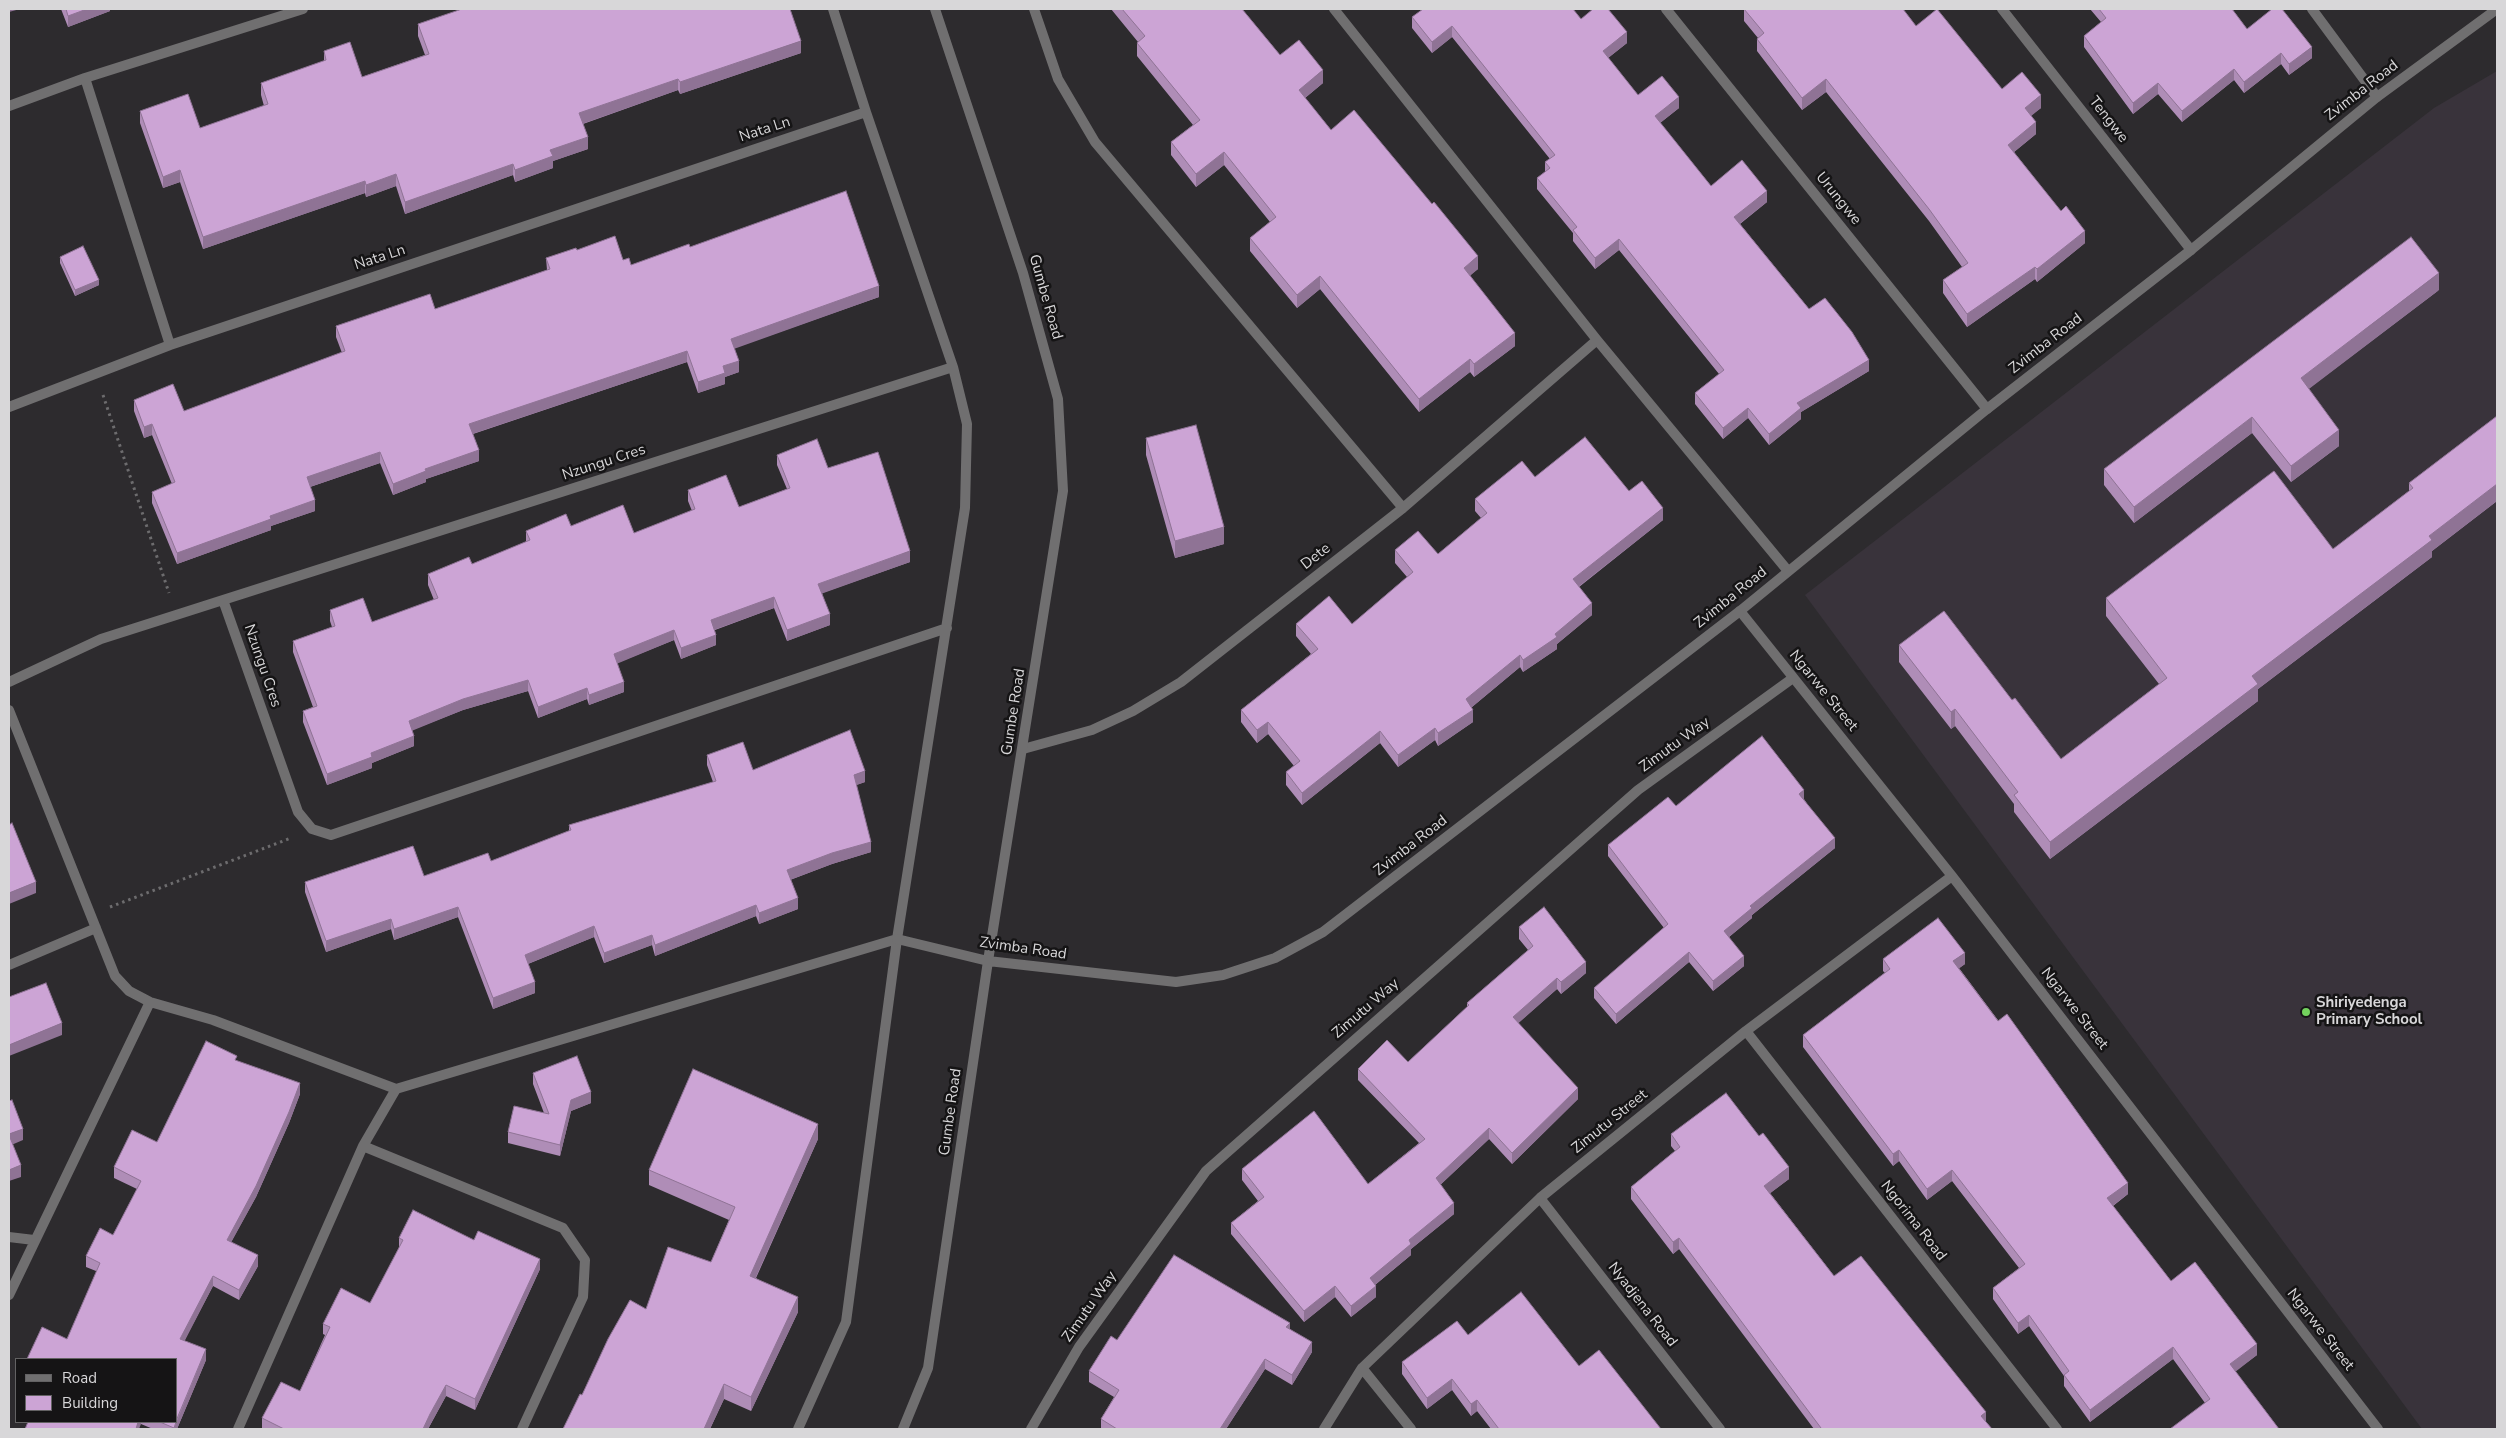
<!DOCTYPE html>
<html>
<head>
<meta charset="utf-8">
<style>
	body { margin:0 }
	#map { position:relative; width:2506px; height:1438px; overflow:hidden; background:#2d2b2e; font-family:"Nunito Sans",sans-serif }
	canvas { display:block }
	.frame { position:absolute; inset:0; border:10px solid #d8d7d9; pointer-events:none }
	.legend { position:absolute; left:15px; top:1358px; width:162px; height:65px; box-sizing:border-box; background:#151415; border:1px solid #636263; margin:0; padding:6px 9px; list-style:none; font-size:15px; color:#d8d7d9 }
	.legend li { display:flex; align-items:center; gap:10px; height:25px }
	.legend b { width:25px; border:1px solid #636263 }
</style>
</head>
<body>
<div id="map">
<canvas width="2506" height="1438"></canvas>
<div class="frame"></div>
<ul class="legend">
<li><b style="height:6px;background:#706f70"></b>Road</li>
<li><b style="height:14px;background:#cca4d5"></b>Building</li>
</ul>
</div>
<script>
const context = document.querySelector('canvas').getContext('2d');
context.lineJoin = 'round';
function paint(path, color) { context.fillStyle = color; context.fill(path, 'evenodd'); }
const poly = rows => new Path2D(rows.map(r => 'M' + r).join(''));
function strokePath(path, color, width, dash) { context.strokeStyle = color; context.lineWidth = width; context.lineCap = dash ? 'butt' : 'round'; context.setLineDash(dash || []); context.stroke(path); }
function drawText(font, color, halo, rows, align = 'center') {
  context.font = font + ' "Nunito Sans",sans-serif'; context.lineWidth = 5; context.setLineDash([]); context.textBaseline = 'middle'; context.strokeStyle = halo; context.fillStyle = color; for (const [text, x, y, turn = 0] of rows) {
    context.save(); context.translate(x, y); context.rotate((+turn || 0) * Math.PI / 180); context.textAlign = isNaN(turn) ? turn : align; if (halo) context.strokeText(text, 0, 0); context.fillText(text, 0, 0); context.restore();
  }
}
paint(poly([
	[2497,71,2497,1429,2422,1429,1805,595,2434,108]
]), '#39333b');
strokePath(poly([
	[103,395,169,593],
	[110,907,291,838]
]), '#6d6c6e', 3, [2.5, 4]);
strokePath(poly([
	[1034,9,1058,79,1095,142,1403,508],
	[1334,9,1597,340,1788,571],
	[1666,9,1987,409],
	[2002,9,2191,250],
	[2312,9,2377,97],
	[85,78,170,345],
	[9,106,85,78,303,9],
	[9,407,170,345,866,112],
	[1740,611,1952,876,2378,1429],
	[947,628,331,835,312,829,298,812,223,600,953,367],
	[9,682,101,639,223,600],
	[9,710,115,976,129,991,150,1002,213,1020,396,1089],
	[1023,749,1092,730,1133,711,1181,682,1403,508,1597,340],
	[9,965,96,928],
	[1746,1031,2057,1429],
	[363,1146,563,1228,585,1260,583,1297,522,1429],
	[1540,1198,1720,1429],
	[9,1237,34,1240],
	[9,1295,150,1002],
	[1362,1368,1411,1429],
	[238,1429,363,1146,396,1089,897,939],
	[798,1429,846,1322,897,939,965,508,967,424,953,367,866,112,833,9],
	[1031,1429,1079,1347,1206,1171,1638,790,1793,678],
	[1324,1429,1362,1368,1540,1198,1746,1031,1952,876]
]), '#706f70', 10);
strokePath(poly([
	[897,939,988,961,1176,982,1223,975,1275,958,1323,932,1740,611,1987,409,2191,250,2377,97,2497,9],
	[903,1429,928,1368,988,961,1063,491,1058,399,1023,273,935,9]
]), '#706f70', 10);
paint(poly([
	[61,9,110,9,110,11,68,27],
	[1111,9,1242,9,1280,55,1323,83,1305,98,1331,130,1478,269,1470,275,1515,346,1474,377,1470,372,1419,412,1320,289,1297,308,1250,251,1250,238,1270,222,1224,165,1196,187,1171,155,1171,142,1193,125,1137,56,1137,43,1138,42],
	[1744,9,1916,26,2002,89,2041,108,2031,115,2036,134,2014,152,2085,243,2037,282,2035,279,1967,327,1943,293,1943,280,1962,267,1929,221,1826,92,1802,110,1757,51,1757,39,1758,38,1744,21],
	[2090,9,2232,9,2247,29,2312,58,2289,75,2281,64,2244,93,2234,80,2182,122,2158,94,2133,114,2084,47,2084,36,2101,22],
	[1412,17,1581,19,1627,43,1608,58,1638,95,1679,108,1660,123,1711,186,1767,202,1740,224,1809,309,1869,371,1801,412,1801,419,1769,445,1748,418,1723,439,1695,404,1695,393,1719,374,1619,250,1595,269,1573,241,1573,233,1537,189,1537,178,1545,172,1545,162,1550,159,1452,37,1432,53,1412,28],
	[418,24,801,53,680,94,678,90,583,124,588,149,553,161,553,168,515,182,513,175,405,214,396,186,366,197,365,193,203,249,180,182,163,188,140,123,140,111,200,128,264,106,261,95,261,83,324,61,324,51,362,77,425,55,418,36],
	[690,247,879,297,734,348,739,372,725,377,725,384,698,393,687,362,473,434,479,461,426,479,426,482,393,495,380,463,310,487,315,511,271,526,271,530,177,564,152,503,152,492,172,484,152,435,144,438,134,411,134,400,184,411,342,353,336,337,336,326,435,309,547,270,546,258,577,250,623,260,631,265],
	[60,257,99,285,75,296,60,263],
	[2439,290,2308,389,2339,446,2291,482,2252,433,2134,523,2104,485,2104,469],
	[2497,416,2497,501,2432,551,2432,557,2258,689,2258,701,2050,859,2014,812,2014,804,1955,726,1951,729,1899,662,1899,645,2012,700,2061,759,2159,684,2106,616,2106,598,2333,549,2409,491,2409,483],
	[1146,438,1224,544,1175,558,1146,455],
	[777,455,828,468,910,562,822,593,830,625,787,641,774,608,715,630,716,645,681,659,674,640,617,663,624,692,589,705,587,699,538,718,528,691,463,710,412,730,414,746,372,763,372,768,327,785,303,722,303,711,313,707,293,652,293,641,332,627,330,621,330,610,372,622,434,600,428,585,428,574,472,564,526,542,526,531,571,526,634,533,692,511,688,501,688,490,739,507,787,489,777,465],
	[1535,477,1629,491,1663,520,1579,587,1592,615,1557,644,1557,649,1523,672,1520,667,1472,707,1473,722,1438,746,1435,740,1398,767,1380,743,1302,805,1286,785,1286,772,1294,766,1268,734,1257,743,1241,722,1241,710,1311,654,1296,636,1296,624,1352,624,1407,577,1395,563,1395,550,1438,554,1481,518,1475,511,1475,499],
	[707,755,753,770,865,782,856,785,871,852,832,864,790,880,798,909,759,924,756,916,655,956,652,945,604,963,594,937,528,964,535,993,493,1009,458,917,394,940,391,929,326,952,305,892,305,882,424,876,491,861,569,831,569,825,713,782,707,765],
	[1804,799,1835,848,1752,915,1752,918,1729,937,1744,966,1713,991,1689,962,1616,1024,1594,998,1594,988,1664,928,1608,856,1608,845,1676,806],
	[1519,927,1586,973,1561,994,1557,989,1518,1023,1578,1099,1512,1164,1489,1139,1440,1185,1454,1214,1411,1249,1411,1255,1375,1285,1376,1297,1351,1317,1335,1297,1304,1322,1231,1234,1231,1223,1258,1201,1242,1180,1242,1169,1368,1184,1419,1143,1358,1080,1358,1069,1408,1062,1467,1007,1467,1003,1528,950,1519,939],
	[1883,959,1965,964,1959,968,2128,1194,2113,1206,2171,1281,2257,1355,2235,1371,2279,1429,2205,1403,2173,1359,2090,1422,2064,1386,2064,1376,2029,1326,2018,1334,1993,1299,1993,1288,2019,1268,1952,1181,1927,1200,1899,1161,1893,1166,1803,1047,1803,1035,1885,973,1883,971],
	[237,1061,300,1094,289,1123,256,1197,231,1242,258,1266,239,1300,213,1286,184,1341,206,1360,177,1429,153,1429,141,1424,28,1422,176,1422,96,1271,86,1267,86,1256,113,1235,137,1189,114,1178,114,1167,157,1142],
	[533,1073,591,1103,571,1111,560,1156,508,1143,508,1132,544,1113,533,1084],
	[1671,1134,1789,1179,1770,1193,1834,1276,1986,1422,1992,1429,1814,1429,1679,1249,1673,1254,1631,1199,1631,1187,1675,1151,1671,1146],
	[818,1139,756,1278,798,1312,751,1411,724,1399,710,1429,563,1429,582,1395,646,1309,711,1262,729,1220,649,1185,649,1170],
	[399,1238,474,1240,540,1269,475,1410,446,1396,428,1429,262,1429,262,1418,300,1391,325,1335,323,1334,323,1324,370,1303,399,1249],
	[1290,1329,1312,1352,1292,1385,1265,1369,1226,1429,1101,1429,1101,1419,1114,1397,1089,1382,1089,1371,1117,1340],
	[1468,1335,1579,1366,1661,1429,1491,1429,1477,1411,1471,1416,1452,1390,1427,1409,1402,1374,1402,1362]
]), '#af8db7');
paint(poly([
	[9,9,20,9,9,12],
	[87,9,110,9,110,11,68,27,68,16],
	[1452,26,1452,37,1432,53,1432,42],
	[1627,32,1627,43,1603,62,1603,51],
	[801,41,801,53,680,94,680,82],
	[2312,47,2312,58,2289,75,2289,64],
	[2281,53,2281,64,2244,93,2244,82],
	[2234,69,2234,80,2182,122,2182,111],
	[1323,70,1323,83,1299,103,1299,90],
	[678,79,678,90,579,125,579,113],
	[1826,79,1826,92,1802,110,1802,98],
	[2158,83,2158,94,2133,114,2133,103],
	[2041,95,2041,108,2025,121,2025,108],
	[1679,97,1679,108,1655,127,1655,116],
	[2036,122,2036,134,2008,157,2008,145],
	[588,137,588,149,553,161,553,168,515,182,515,170,550,150],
	[1224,152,1224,165,1196,187,1196,174],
	[513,164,513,175,405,214,405,202],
	[180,170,180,182,163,188,163,177],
	[396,174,396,186,366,197,366,185],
	[365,181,365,193,203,249,203,237],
	[1767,191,1767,202,1734,228,1734,217],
	[2085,231,2085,243,2037,282,2037,269],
	[1619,239,1619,250,1595,269,1595,258],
	[1478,256,1478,269,1464,281,1464,268],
	[2035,267,2035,279,1967,327,1967,314],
	[2439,273,2439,290,2301,395,2301,378],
	[1320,276,1320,289,1297,308,1297,295],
	[99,280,99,285,75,296,75,290],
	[879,286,879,297,731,350,731,339],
	[1515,333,1515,346,1474,377,1474,364],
	[687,351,687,362,469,435,469,424],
	[1470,359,1470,372,1419,412,1419,399],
	[1869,360,1869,371,1801,412,1801,419,1769,445,1769,434,1797,403],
	[739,361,739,372,725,377,725,384,698,393,698,382,723,366],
	[1748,408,1748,418,1723,439,1723,428],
	[2252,417,2252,433,2134,523,2134,507],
	[152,424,152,435,144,438,144,427],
	[2339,430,2339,446,2291,482,2291,466],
	[479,450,479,461,426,479,426,482,393,495,393,484,425,469],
	[380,452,380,463,307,488,307,477],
	[2497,484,2497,501,2432,551,2432,557,2258,689,2258,701,2050,859,2050,842,2252,676,2429,536],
	[315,500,315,511,271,526,271,530,177,564,177,553,270,516],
	[1663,508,1663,520,1573,591,1573,579],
	[1224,527,1224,544,1175,558,1175,541],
	[910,551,910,562,818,595,818,584],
	[774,597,774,608,711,631,711,620],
	[1592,603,1592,615,1557,644,1557,649,1523,672,1523,660],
	[830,614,830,625,787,641,787,630],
	[674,630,674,640,614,665,614,654],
	[716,635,716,645,681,659,681,648],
	[1520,655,1520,667,1466,712,1466,699],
	[528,680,528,691,463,710,409,732,409,721,463,699],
	[624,682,624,692,589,705,589,695],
	[587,688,587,699,538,718,538,707],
	[1955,709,1955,726,1951,729,1951,712],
	[1473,710,1473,722,1438,746,1438,733],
	[1268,722,1268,734,1257,743,1257,730],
	[1435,728,1435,740,1398,767,1398,755],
	[1380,731,1380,743,1302,805,1302,793],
	[414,736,414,746,372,763,372,768,327,785,327,774,371,753],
	[865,771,865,782,854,786,854,775],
	[1804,790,1804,800,1799,794],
	[1835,838,1835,848,1752,915,1752,918,1724,941,1724,931,1750,906],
	[871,842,871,852,832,864,787,881,787,870,832,853],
	[36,882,36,893,9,904,9,893],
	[798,898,798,909,759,924,759,913],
	[756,905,756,916,655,956,655,945],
	[458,907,458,917,394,940,394,929],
	[391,919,391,929,326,952,326,941],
	[594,926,594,937,525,965,525,955],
	[652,935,652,945,604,963,604,953],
	[1689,952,1689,962,1616,1024,1616,1014],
	[1965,953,1965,964,1953,973,1953,961],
	[1744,956,1744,966,1713,991,1713,981],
	[1586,962,1586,973,1561,994,1561,982],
	[1557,978,1557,989,1513,1028,1513,1017],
	[535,982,535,993,493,1009,493,998],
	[62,1023,62,1035,9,1056,9,1045],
	[300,1083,300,1094,289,1123,256,1197,227,1250,227,1240],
	[1578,1088,1578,1099,1512,1164,1512,1153],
	[591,1092,591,1103,571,1111,560,1156,560,1145,571,1100],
	[818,1124,818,1139,750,1290,750,1276],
	[1489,1128,1489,1139,1436,1189,1436,1178],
	[23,1129,23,1140,9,1146,9,1134],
	[1899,1150,1899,1161,1893,1166,1893,1154],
	[21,1165,21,1177,9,1181,9,1170],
	[1789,1167,1789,1179,1764,1198,1764,1186],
	[1952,1170,1952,1181,1927,1200,1927,1189],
	[2128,1183,2128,1194,2107,1210,2107,1198],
	[1454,1203,1454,1214,1411,1249,1411,1255,1370,1289,1370,1278,1409,1240],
	[1679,1238,1679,1249,1673,1254,1673,1242],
	[258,1255,258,1266,239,1300,239,1290],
	[540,1259,540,1269,475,1410,475,1399],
	[213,1276,213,1286,180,1350,180,1339],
	[1335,1286,1335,1297,1304,1322,1304,1311],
	[1376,1286,1376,1297,1351,1317,1351,1306],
	[798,1297,798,1312,751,1411,751,1397],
	[2029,1315,2029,1326,2018,1334,2018,1323],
	[1290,1323,1290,1334,1286,1327],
	[1312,1342,1312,1352,1292,1385,1292,1375],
	[2257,1344,2257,1355,2230,1376,2230,1364],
	[2173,1347,2173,1359,2090,1422,2090,1410],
	[206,1349,206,1360,177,1429,174,1429,174,1428],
	[1265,1359,1265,1369,1226,1429,1220,1429],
	[1452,1379,1452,1390,1427,1409,1427,1398],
	[724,1384,724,1399,710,1429,704,1429],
	[446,1385,446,1396,428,1429,423,1429,430,1414],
	[1477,1400,1477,1411,1471,1416,1471,1404],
	[1986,1412,1986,1424,1981,1416],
	[138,1422,141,1422,141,1424,139,1429,136,1429]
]), '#8f7395');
const building = poly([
	[66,9,87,9,68,16,66,9],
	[462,9,790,9,801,41,680,82,678,79,579,113,588,137,550,150,553,156,515,170,513,164,405,202,396,174,366,185,365,181,203,237,180,170,163,177,140,111,188,94,200,128,268,104,261,83,326,60,324,51,350,42,362,77,429,54,418,24,462,9],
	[1122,9,1242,9,1280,55,1299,40,1323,70,1299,90,1331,130,1354,110,1432,204,1434,202,1478,256,1464,268,1515,333,1474,364,1470,359,1419,399,1320,276,1297,295,1250,238,1276,217,1224,152,1196,174,1171,142,1200,120,1137,43,1145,36,1122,9],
	[1423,9,1573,9,1581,19,1593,9,1608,9,1627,32,1603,51,1638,95,1662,76,1679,97,1655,116,1711,186,1742,160,1767,191,1734,217,1809,309,1825,298,1852,332,1869,360,1797,403,1801,408,1769,434,1748,408,1723,428,1695,393,1724,370,1619,239,1595,258,1573,230,1577,227,1537,178,1550,168,1545,162,1555,155,1452,26,1432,42,1412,17,1423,9],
	[1744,9,1903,9,1916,26,1937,9,2002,89,2022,72,2041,95,2025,108,2036,122,2008,145,2061,211,2066,206,2085,231,2037,269,2035,267,1967,314,1943,280,1968,263,1929,209,1826,79,1802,98,1757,39,1764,33,1744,9],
	[2099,9,2232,9,2247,29,2272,9,2282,9,2312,47,2289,64,2281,53,2244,82,2234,69,2182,111,2158,83,2133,103,2084,36,2106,18,2099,9],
	[846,191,879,286,731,339,739,361,723,366,725,373,698,382,687,351,469,424,479,450,425,469,426,471,393,484,380,452,307,477,315,500,270,516,271,519,177,553,152,492,175,482,152,424,144,427,134,400,173,384,184,411,345,351,336,326,430,294,435,309,550,269,546,258,576,248,577,250,615,236,623,260,629,258,631,265,689,244,690,247,846,191],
	[2411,237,2439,273,2301,378,2339,430,2291,466,2252,417,2134,507,2104,469,2411,237],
	[83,246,99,280,75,290,60,257,83,246],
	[2497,416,2497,484,2429,536,2432,540,2252,676,2258,684,2050,842,2014,795,2018,792,1955,709,1951,712,1899,645,1944,611,2012,700,2015,698,2061,759,2167,678,2106,598,2274,471,2333,549,2413,488,2409,483,2497,416],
	[1196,425,1224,527,1175,541,1146,438,1196,425],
	[1585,437,1629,491,1642,481,1663,508,1573,579,1592,603,1555,634,1557,637,1523,660,1520,655,1466,699,1473,710,1438,733,1435,728,1398,755,1380,731,1302,793,1286,772,1300,761,1268,722,1257,730,1241,710,1318,649,1296,624,1329,596,1352,624,1413,572,1395,550,1418,531,1438,554,1487,513,1475,499,1522,461,1535,477,1585,437],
	[817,439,828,468,878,452,910,551,818,584,830,614,787,630,774,597,711,620,716,635,681,648,674,630,614,654,624,682,589,695,587,688,538,707,528,680,463,699,409,721,414,736,371,753,372,757,327,774,303,711,317,706,293,641,335,626,330,610,363,598,372,622,438,598,428,574,469,557,472,564,530,540,526,531,566,514,571,526,623,505,634,533,695,509,688,490,726,475,739,507,790,488,777,455,817,439],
	[850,730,865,771,854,775,871,842,832,853,787,870,798,898,759,913,756,905,655,945,652,935,604,953,594,926,525,955,535,982,493,998,458,907,394,929,391,919,326,941,305,882,413,846,424,876,488,853,491,861,571,830,569,825,716,781,707,755,743,742,753,770,850,730],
	[1762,736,1804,790,1799,794,1835,838,1750,906,1752,908,1724,931,1744,956,1713,981,1689,952,1616,1014,1594,988,1668,924,1608,845,1668,797,1676,806,1762,736],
	[12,823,36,882,9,893,9,825,12,823],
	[1544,907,1586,962,1561,982,1557,978,1513,1017,1578,1088,1512,1153,1489,1128,1436,1178,1454,1203,1409,1240,1411,1244,1370,1278,1376,1286,1351,1306,1335,1286,1304,1311,1231,1223,1264,1197,1242,1169,1314,1111,1368,1184,1425,1139,1358,1069,1387,1040,1408,1062,1469,1005,1467,1003,1533,946,1519,927,1544,907],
	[1938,918,1965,953,1953,961,1998,1021,2007,1014,2128,1183,2107,1198,2171,1281,2195,1262,2257,1344,2230,1364,2279,1429,2170,1429,2210,1399,2173,1347,2090,1410,2064,1375,2069,1371,2029,1315,2018,1323,1993,1288,2025,1264,1952,1170,1927,1189,1899,1150,1893,1154,1803,1035,1890,969,1883,959,1938,918],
	[46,983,62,1023,9,1045,9,997,46,983],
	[206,1041,237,1056,235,1060,300,1083,289,1112,256,1186,227,1240,258,1255,239,1290,213,1276,180,1339,206,1349,176,1421,176,1359,27,1359,42,1327,67,1339,100,1263,86,1256,100,1228,113,1235,141,1181,114,1167,132,1130,157,1142,206,1041],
	[577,1056,591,1092,571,1100,560,1145,508,1132,514,1106,549,1114,533,1073,577,1056],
	[693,1069,818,1124,750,1276,798,1297,751,1397,724,1384,704,1429,563,1429,580,1394,582,1395,608,1339,630,1300,646,1309,668,1247,711,1262,735,1207,649,1170,693,1069],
	[1726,1093,1759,1136,1763,1133,1789,1167,1764,1186,1834,1276,1861,1256,1986,1412,1981,1416,1992,1429,1820,1429,1821,1428,1679,1238,1673,1242,1631,1187,1680,1147,1671,1134,1726,1093],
	[12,1100,23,1129,9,1134,9,1101,12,1100],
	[9,1135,21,1165,9,1170,9,1135],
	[413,1210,474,1240,478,1231,540,1259,475,1399,446,1385,430,1414,423,1429,284,1429,262,1418,281,1382,300,1391,330,1327,323,1324,341,1288,370,1303,403,1240,399,1238,413,1210],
	[1174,1255,1290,1323,1286,1327,1312,1342,1292,1375,1265,1359,1220,1429,1117,1429,1101,1419,1119,1390,1089,1371,1111,1336,1117,1340,1174,1255],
	[1521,1292,1579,1366,1599,1350,1661,1429,1499,1429,1477,1400,1471,1404,1452,1379,1427,1398,1402,1362,1457,1321,1468,1335,1521,1292],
	[28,1422,138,1422,136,1429,25,1429,28,1422],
	[160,1422,176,1422,174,1428,160,1422]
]);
paint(building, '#cca4d5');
strokePath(building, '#8f7395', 1);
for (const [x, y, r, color] of [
	[2306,1012,5,"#73d25d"]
]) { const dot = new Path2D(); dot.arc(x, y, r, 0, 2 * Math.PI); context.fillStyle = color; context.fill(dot); strokePath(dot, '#151415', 2); }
drawText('15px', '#d8d7d9', '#151415', [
	["Zvimba Road",2362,91,-38],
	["Tengwe",2108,120,52],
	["Nata Ln",765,130,-18],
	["Urungwe",1838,199,51],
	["Nata Ln",380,258,-18],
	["Gumbe Road",1045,297,74],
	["Zvimba Road",2046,344,-38],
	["Nzungu Cres",604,463,-18],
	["Dete",1316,557,-38],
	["Zvimba Road",1731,598,-39],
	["Nzungu Cres",262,666,71],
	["Ngarwe Street",1823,691,51],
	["Gumbe Road",1014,712,-81],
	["Zimutu Way",1675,745,-36],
	["Zvimba Road",1411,846,-38],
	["Zvimba Road",1023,949,8],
	["Zimutu Way",1366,1009,-41],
	["Ngarwe Street",2074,1009,52],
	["Gumbe Road",951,1112,-82],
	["Zimutu Street",1610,1122,-39],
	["Ngorima Road",1913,1221,52],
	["Nyadjena Road",1642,1305,52],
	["Zimutu Way",1090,1307,-55],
	["Ngarwe Street",2320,1330,52]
]);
drawText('bold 15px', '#d8d7d9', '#151415', [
	["Shiriyedenga",2316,1003],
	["Primary School",2316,1020]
], 'left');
</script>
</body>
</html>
